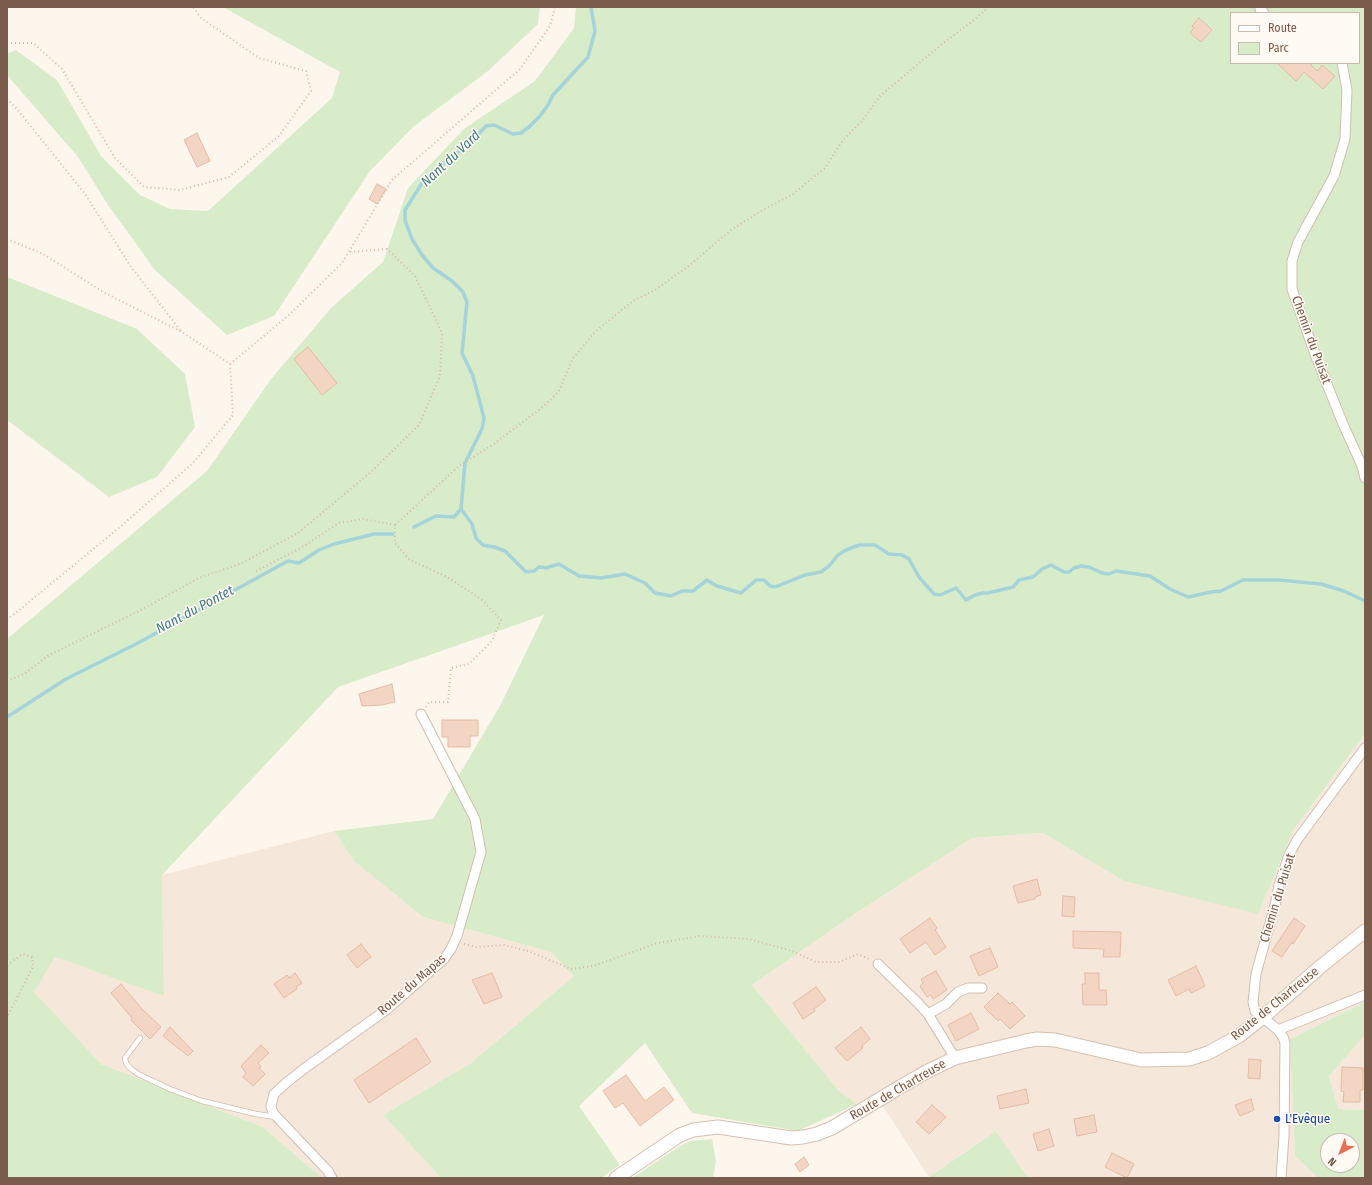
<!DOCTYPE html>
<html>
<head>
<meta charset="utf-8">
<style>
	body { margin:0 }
	#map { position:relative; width:1372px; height:1185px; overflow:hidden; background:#fdf6ec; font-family:"Fira Sans Condensed",sans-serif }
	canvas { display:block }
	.frame { position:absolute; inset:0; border:8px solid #7a5c4d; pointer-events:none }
	.legend { position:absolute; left:1230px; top:12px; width:130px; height:52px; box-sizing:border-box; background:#fffaf3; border:1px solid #cabbb1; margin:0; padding:5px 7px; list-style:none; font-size:12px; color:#7a5c4d }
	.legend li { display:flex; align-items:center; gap:8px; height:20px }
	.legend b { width:20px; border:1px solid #cabbb1 }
	.north { position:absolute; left:1320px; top:1133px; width:40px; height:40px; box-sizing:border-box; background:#fffaf3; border:1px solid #cabbb1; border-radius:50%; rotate:222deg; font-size:11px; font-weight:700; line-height:16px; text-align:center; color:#7a5c4d }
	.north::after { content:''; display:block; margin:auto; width:14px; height:18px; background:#e76f51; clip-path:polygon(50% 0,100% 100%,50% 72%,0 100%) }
</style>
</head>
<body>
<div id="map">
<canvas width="1372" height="1185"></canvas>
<div class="frame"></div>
<ul class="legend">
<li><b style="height:5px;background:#fff"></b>Route</li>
<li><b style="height:11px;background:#d8ecc9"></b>Parc</li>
</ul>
<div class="north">N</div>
</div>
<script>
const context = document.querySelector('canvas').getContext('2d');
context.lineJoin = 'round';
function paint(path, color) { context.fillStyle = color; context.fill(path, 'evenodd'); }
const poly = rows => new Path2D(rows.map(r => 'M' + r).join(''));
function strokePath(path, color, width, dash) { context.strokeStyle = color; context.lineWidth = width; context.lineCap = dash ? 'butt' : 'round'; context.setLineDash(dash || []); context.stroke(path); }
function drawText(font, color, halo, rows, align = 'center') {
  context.font = font + ' "Fira Sans Condensed",sans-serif'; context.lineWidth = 3; context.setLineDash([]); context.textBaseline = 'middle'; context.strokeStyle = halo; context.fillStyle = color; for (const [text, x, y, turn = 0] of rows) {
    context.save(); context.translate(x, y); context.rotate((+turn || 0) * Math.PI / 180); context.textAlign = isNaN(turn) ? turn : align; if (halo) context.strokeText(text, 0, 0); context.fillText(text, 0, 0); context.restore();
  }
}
paint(poly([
	[1365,734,1365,1002,1290,1039,1295,1156,1318,1178,1028,1178,996,1131,929,1177,875,1094,857,1104,839,1091,752,985,853,915,972,838,1043,833,1124,881,1258,913,1294,829],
	[334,831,354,861,423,917,551,952,574,976,471,1063,383,1115,441,1178,322,1178,263,1127,101,1064,33,992,55,957,164,995,162,875],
	[1365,1035,1365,1110,1338,1109,1329,1076]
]), '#f5e8da');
paint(poly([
	[223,7,540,7,538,24,488,71,413,127,370,171,274,316,227,335,155,270,108,205,78,157,7,75,7,54,16,50,57,80,101,156,140,195,170,209,208,211,332,98,340,72],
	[576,7,1365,7,1365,734,1294,829,1258,914,1124,881,1043,833,972,838,853,915,752,985,839,1091,857,1104,798,1131,692,1113,645,1043,579,1106,620,1165,601,1178,441,1178,383,1115,471,1063,574,976,551,952,423,917,354,861,334,831,433,819,501,704,544,615,338,687,162,875,164,996,55,957,34,992,101,1064,263,1127,322,1178,7,1178,7,639,207,471,271,379,331,308,383,262,408,188,464,129,535,81,574,28],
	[1231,13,1359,13,1359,63,1231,63],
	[7,277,137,329,185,374,195,427,157,477,109,497,7,420],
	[1365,1002,1365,1035,1329,1076,1338,1109,1365,1110,1365,1178,1318,1178,1295,1156,1290,1039],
	[1328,1141,1352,1141,1352,1165,1328,1165],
	[996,1131,1028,1178,928,1178,929,1177],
	[712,1139,716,1161,713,1178,632,1178,677,1148,690,1141]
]), '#d8ecc9');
strokePath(poly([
	[461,509,472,524,476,538,483,545,494,547,505,551,526,572,534,571,539,567,546,568,559,564,579,576,601,578,625,574,645,583,655,593,671,596,682,591,693,591,707,580,717,586,741,593,756,580,764,580,770,586,775,587,805,575,821,572,829,566,838,555,846,550,859,545,875,545,889,554,902,555,909,559,919,577,934,594,940,595,956,588,966,600,975,595,983,593,988,593,1013,587,1019,580,1033,577,1042,569,1051,565,1064,572,1069,572,1074,568,1081,566,1089,567,1102,573,1109,574,1116,571,1150,576,1170,589,1188,597,1211,592,1221,591,1243,580,1279,580,1321,584,1344,591,1365,601],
	[414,527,436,516,454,517,461,509,465,463,482,429,484,418,473,376,462,353,467,302,463,292,452,281,433,268,422,255,412,239,405,220,405,210,424,180,436,169,469,144,486,126,494,125,513,134,521,133,530,126,540,116,548,105,553,95,588,57,595,31,591,7],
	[7,717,66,679,138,643,288,561,299,563,319,550,334,544,374,534,393,534]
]), '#a5d3da', 3.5);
const building = poly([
	[1199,18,1212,30,1201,42,1190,33,1194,28,1192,26,1199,18],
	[1277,63,1312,63,1311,65,1317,71,1322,65,1335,76,1323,89,1304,72,1296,81,1277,63],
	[197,133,210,161,197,167,184,140,197,133],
	[377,184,386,189,377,204,369,199,377,184],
	[308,347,337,383,322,395,294,359,308,347],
	[392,684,395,702,382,705,362,706,359,694,392,684],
	[442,720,478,720,478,736,470,736,470,747,448,747,448,737,442,737,442,720],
	[1037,879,1041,895,1035,897,1035,899,1018,903,1013,886,1037,879],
	[1063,896,1075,897,1074,917,1062,916,1063,896],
	[930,918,937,928,935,930,946,947,935,955,926,942,910,953,900,939,930,918],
	[1294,918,1305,926,1293,944,1292,942,1282,957,1272,951,1294,918],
	[1073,931,1121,932,1120,957,1103,957,1104,949,1073,948,1073,931],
	[361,944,371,957,357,968,347,955,361,944],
	[990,948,998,967,979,976,970,956,990,948],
	[1196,966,1205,986,1191,993,1189,989,1176,996,1168,980,1196,966],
	[936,971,947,990,933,999,931,995,927,997,920,986,923,983,921,979,936,971],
	[295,973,302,983,296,987,297,989,284,998,274,984,287,975,289,978,295,973],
	[492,973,502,997,484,1004,472,980,492,973],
	[1085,973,1099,973,1099,990,1106,990,1107,1005,1083,1005,1082,984,1085,984,1085,973],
	[121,984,142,1009,161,1027,150,1039,131,1020,132,1018,111,993,121,984],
	[816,987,826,1000,814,1009,815,1011,803,1019,793,1003,816,987],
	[998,993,1010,1004,1012,1002,1025,1016,1010,1029,1000,1019,998,1021,984,1007,998,993],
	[971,1013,979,1029,956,1041,948,1025,971,1013],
	[170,1027,193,1051,188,1056,163,1036,170,1027],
	[861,1027,870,1039,862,1046,863,1048,847,1061,835,1048,861,1027],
	[416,1038,431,1062,369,1103,354,1080,416,1038],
	[261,1045,269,1053,258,1063,261,1067,259,1068,265,1074,253,1086,243,1077,246,1073,241,1066,261,1045],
	[1249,1059,1261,1060,1260,1079,1248,1078,1249,1059],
	[1342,1067,1363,1068,1363,1090,1360,1090,1360,1102,1343,1102,1344,1092,1341,1091,1342,1067],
	[626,1075,645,1101,664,1087,674,1100,640,1126,623,1103,615,1108,603,1091,626,1075],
	[1026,1089,1029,1103,1000,1109,997,1096,1026,1089],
	[1251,1099,1254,1110,1240,1116,1235,1105,1251,1099],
	[932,1105,946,1117,929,1134,916,1122,932,1105],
	[1094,1115,1097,1132,1077,1136,1074,1119,1094,1115],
	[1049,1129,1054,1146,1038,1151,1033,1134,1049,1129],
	[1112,1153,1134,1164,1127,1178,1105,1167,1112,1153],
	[804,1157,809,1165,800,1172,795,1164,804,1157]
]);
paint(building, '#f3d5c3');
strokePath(building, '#e6bba3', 1);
const lane = poly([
	[140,1038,125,1058,126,1063,130,1068,138,1074,170,1089,202,1101,256,1114,276,1117]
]);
const street = poly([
	[1261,7,1260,9,1264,13],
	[1342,63,1347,90,1345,139,1334,176,1298,242,1292,261,1292,289,1316,357,1343,424,1362,466,1365,478],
	[878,964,919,1004,928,1014,955,1058],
	[928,1014,946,1004,958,992,968,988,982,988],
	[1278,1030,1365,995],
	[332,1178,328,1171,273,1113,271,1106,274,1094,286,1083,305,1068,386,1010,444,959,451,949,457,936,481,852,475,819,421,714],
	[1281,1178,1284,1136,1285,1043,1283,1037,1278,1030,1255,1011,1253,1002,1256,974,1276,901,1279,885,1289,855,1297,840,1365,748]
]);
const secondary = poly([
	[616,1178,668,1143,680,1135,693,1130,718,1127,791,1138,803,1137,817,1134,832,1128,895,1090,926,1072,955,1058,1026,1041,1037,1039,1055,1040,1141,1060,1189,1059,1208,1053,1239,1036,1263,1017,1320,967,1365,931]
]);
strokePath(lane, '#d1beb0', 6);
strokePath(street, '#d1beb0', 11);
strokePath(secondary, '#d6c0b0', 15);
strokePath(poly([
	[7,43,33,43,62,69,115,158,144,187,180,190,229,177,279,136,311,91,306,71,259,58,201,18,193,7],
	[7,99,17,109,85,194,131,267,181,331],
	[7,239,43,254,105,293,182,332,230,364,233,415,193,463,120,527,7,620],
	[230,364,289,315,342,263,392,180,520,69,550,26,555,7],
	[256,571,299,549,339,523,363,519,395,525],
	[7,681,24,674,49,655,141,610,199,578,242,563,298,533,371,472,419,425,440,376,442,333,415,276,387,249,348,252],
	[426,707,429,702,448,702,451,668,469,664,492,641,501,620,481,599,447,577,410,560,395,543,395,525,459,466,494,444,544,406,559,391,573,358,596,331,633,301,655,290,690,265,731,230,761,211,793,194,825,168,843,140,862,121,880,96,942,44,970,23,989,7],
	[464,944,476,947,504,945,528,951,571,969,593,966,658,943,700,936,749,939,792,951,816,962,839,962,858,954,869,959],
	[7,965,23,954,32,957,33,967,7,1017]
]), '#d9b8a5', 2, [1, 3]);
strokePath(lane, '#fff', 4.5);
strokePath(street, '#fff', 9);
strokePath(secondary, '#fff', 13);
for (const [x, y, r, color] of [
	[1277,1119,4,"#1a4fb4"]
]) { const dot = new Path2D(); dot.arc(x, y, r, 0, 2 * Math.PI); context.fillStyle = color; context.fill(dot); strokePath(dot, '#fffaf3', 1.5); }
drawText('13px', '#7a5c4d', '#fffaf3', [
	["Chemin du Puisat",1311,340,70],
	["Chemin du Puisat",1278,898,-73],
	["Route du Mapas",412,985,-41],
	["Route de Chartreuse",1275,1004,-39],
	["Route de Chartreuse",898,1090,-30]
]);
drawText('13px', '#164399', '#fffaf3', [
	["L'Evêque",1285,1119]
], 'left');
drawText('italic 14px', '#437c86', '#fffaf3', [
	["Nant du Vard",451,159,-43],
	["Nant du Pontet",195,610,-28]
]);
</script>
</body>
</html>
